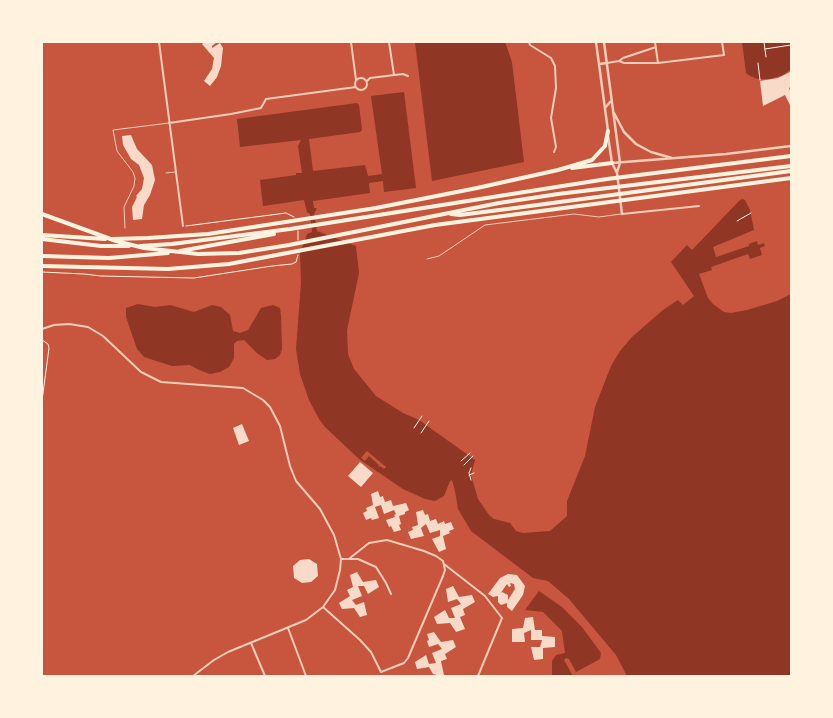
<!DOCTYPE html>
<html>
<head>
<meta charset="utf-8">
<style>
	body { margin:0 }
	#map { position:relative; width:833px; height:718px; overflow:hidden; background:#c8553d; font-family:Barlow,sans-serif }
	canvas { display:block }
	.frame { position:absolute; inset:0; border:43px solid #fff3e0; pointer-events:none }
</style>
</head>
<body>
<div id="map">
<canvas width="833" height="718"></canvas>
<div class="frame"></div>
</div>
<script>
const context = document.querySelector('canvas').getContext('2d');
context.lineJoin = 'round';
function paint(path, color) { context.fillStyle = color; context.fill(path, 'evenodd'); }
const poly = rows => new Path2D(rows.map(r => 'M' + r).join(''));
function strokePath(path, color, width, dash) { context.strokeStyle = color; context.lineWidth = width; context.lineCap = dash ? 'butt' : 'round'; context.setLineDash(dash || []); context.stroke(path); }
paint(poly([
	[415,42,505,42,512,62,524,162,432,181],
	[742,42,791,42,791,69,783,75,770,79,757,79,750,76,746,73],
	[404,92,416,188,384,192,383,181,369,183,370,193,313,201,314,208,317,208,314,214,317,231,356,246,359,273,347,330,348,354,354,369,376,396,403,413,419,420,475,460,471,475,478,499,489,515,494,519,510,523,516,531,523,533,550,531,567,516,567,501,585,456,595,407,611,366,620,351,632,337,663,310,678,300,683,305,694,296,671,262,687,245,692,250,739,201,742,199,745,200,750,210,754,230,713,247,716,257,749,246,749,244,757,241,758,245,764,243,765,246,760,248,762,255,750,259,748,254,711,267,712,270,699,274,708,298,713,304,724,312,731,313,747,310,777,301,791,294,791,676,627,676,616,655,569,599,548,581,533,578,471,531,458,509,455,491,452,480,450,481,444,496,435,501,425,499,403,489,359,459,325,427,319,419,309,400,300,374,296,349,301,283,300,254,307,234,312,232,310,214,307,212,304,200,263,206,260,180,296,175,296,173,302,173,298,146,301,140,240,147,237,119,357,103,359,105,362,130,360,132,309,139,313,171,365,165,368,176,382,174,371,96],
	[138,304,155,307,170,305,194,312,212,305,221,307,230,315,233,331,240,333,248,330,261,308,273,305,280,308,281,316,282,349,280,355,275,359,267,360,258,354,244,340,237,341,234,344,234,358,229,367,220,372,210,374,199,370,190,365,172,366,144,357,137,349,126,317,126,308],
	[539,591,562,607,582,627,601,653,600,659,576,672,569,659,566,658,564,660,573,676,552,676,552,661,556,655,565,653,562,631,543,612,525,610]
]), '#8f3625');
paint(poly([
	[367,451,386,467,384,469,380,466,378,468,379,465,369,456,365,461,361,458]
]), '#c8553d');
paint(poly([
	[204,42,217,42,212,46,212,48,220,43,223,48,221,66,217,77,210,86,204,81,212,69,214,58,202,44],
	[790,72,791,87,789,88,791,93,791,107,785,95,763,106,760,81,778,78],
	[131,135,137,149,152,165,155,180,150,195,144,205,142,219,133,220,132,207,137,197,136,196,142,189,144,178,139,165,131,159,123,145,122,136],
	[242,424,249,441,239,445,233,428],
	[360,462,373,473,361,487,348,476],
	[378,491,380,497,383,496,385,502,391,500,393,506,406,503,409,510,405,512,405,514,399,516,401,524,399,525,401,530,394,532,391,526,389,527,386,520,395,517,394,515,396,514,394,510,384,514,381,505,375,507,379,518,372,520,371,518,366,520,363,513,367,511,366,508,373,505,371,494],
	[423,510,425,515,428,514,430,521,436,519,438,524,444,521,445,524,451,522,454,529,449,531,450,533,443,536,446,549,439,552,432,539,440,536,440,530,430,533,426,524,421,528,424,536,411,539,408,532,413,530,412,527,418,525,416,512],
	[309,559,317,564,318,576,311,582,302,583,294,578,293,566,300,560],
	[357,572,363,582,376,580,379,587,368,594,364,586,358,586,362,596,352,600,356,605,364,602,367,615,360,617,354,608,342,609,339,603,350,596,347,590,353,587,350,575],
	[508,574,517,575,525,586,523,595,512,611,507,607,507,603,501,605,498,602,498,596,493,597,488,594,500,578],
	[510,583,514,584,515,589,508,600,508,595,502,592,500,594,507,584,509,587,511,586],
	[453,586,459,597,472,595,475,602,463,609,465,615,460,617,465,629,456,632,450,623,437,624,434,617,445,610,449,618,455,618,451,608,461,604,457,599,448,602,446,589],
	[533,617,535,630,542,630,542,636,555,637,555,647,543,648,543,659,534,660,531,647,540,647,542,640,531,640,531,630,524,633,525,642,512,642,512,629,523,628,525,618],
	[434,632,441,642,453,640,456,647,445,654,447,659,441,661,444,675,441,676,433,674,429,667,417,669,415,662,426,655,429,664,436,663,432,653,442,649,438,644,429,647,427,641,429,640,427,634]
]), '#f7dbc8');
strokePath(poly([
	[764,42,766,57],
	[765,49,791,45],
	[758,63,760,80],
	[737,221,751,213],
	[186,226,286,213,294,217],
	[298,231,298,240],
	[42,272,84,274,101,276,194,278,272,266,292,264,296,262,298,255],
	[42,340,48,344,49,348,42,401],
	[414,428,422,416],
	[421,433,429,421],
	[461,461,470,453],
	[464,465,473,456],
	[469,475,474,473],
	[471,480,469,473,471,468]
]), '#fff3e0', 1);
strokePath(poly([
	[166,173,175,172],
	[125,228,124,207,134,186,135,178,133,172,117,151,113,130,169,123],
	[427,259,439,256,485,225,574,214,599,217,621,214]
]), '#f1ccb7', 1);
strokePath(poly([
	[159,42,183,226],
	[351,42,356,80],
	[389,42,394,75],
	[529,42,530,45,551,58,555,66,556,88,551,118,556,147,554,152],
	[655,42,658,63],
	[619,61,623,58,656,47],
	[607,63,619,61,624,63,658,63,724,55,722,42],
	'355 84a6 6 0 1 1 12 0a6 6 0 1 1-12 0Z',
	[367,81,370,78,403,74,408,76],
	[169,123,231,114,261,108,266,99,356,87],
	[622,214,699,206],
	[42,329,54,325,69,324,88,327,103,336,141,372,161,382,243,388,263,400,270,407,280,426,290,466,296,481,320,509,334,535,341,559,340,570,335,590,323,607,306,620,228,652,214,660,193,676],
	[341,559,358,559,376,567,386,583,391,594],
	[444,564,485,596,502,618,478,676],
	[323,607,360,640,371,652,381,672,404,663,408,658,443,576,445,570,443,561,436,556,424,551,387,540,369,543,350,558],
	[288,628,306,676],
	[251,643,265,676]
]), '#f1ccb7', 2);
strokePath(poly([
	[596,42,608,131],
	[604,42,620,163,617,172],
	[599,64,607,63],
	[605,108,611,101],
	[614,113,624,132,636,144,651,152,672,158],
	[608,136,612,163,617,173,622,214],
	[612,163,726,154,791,146]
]), '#f1ccb7', 2.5);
strokePath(poly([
	[572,168,612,163],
	[42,214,116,241,144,248,198,254,239,253,289,245,499,203,558,194,791,166],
	[451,214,460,215,515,208,791,171],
	[42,235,105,239],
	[42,239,101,246,129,246],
	[112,239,148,238,208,234,376,208,477,188,558,170,592,160,605,146,608,131],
	[140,246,172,244,290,229,607,179,791,156],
	[180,251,274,234],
	[42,256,109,258,168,253],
	[42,266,168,269,229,264,435,225,791,178]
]), '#fff3e0', 4);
</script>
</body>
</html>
